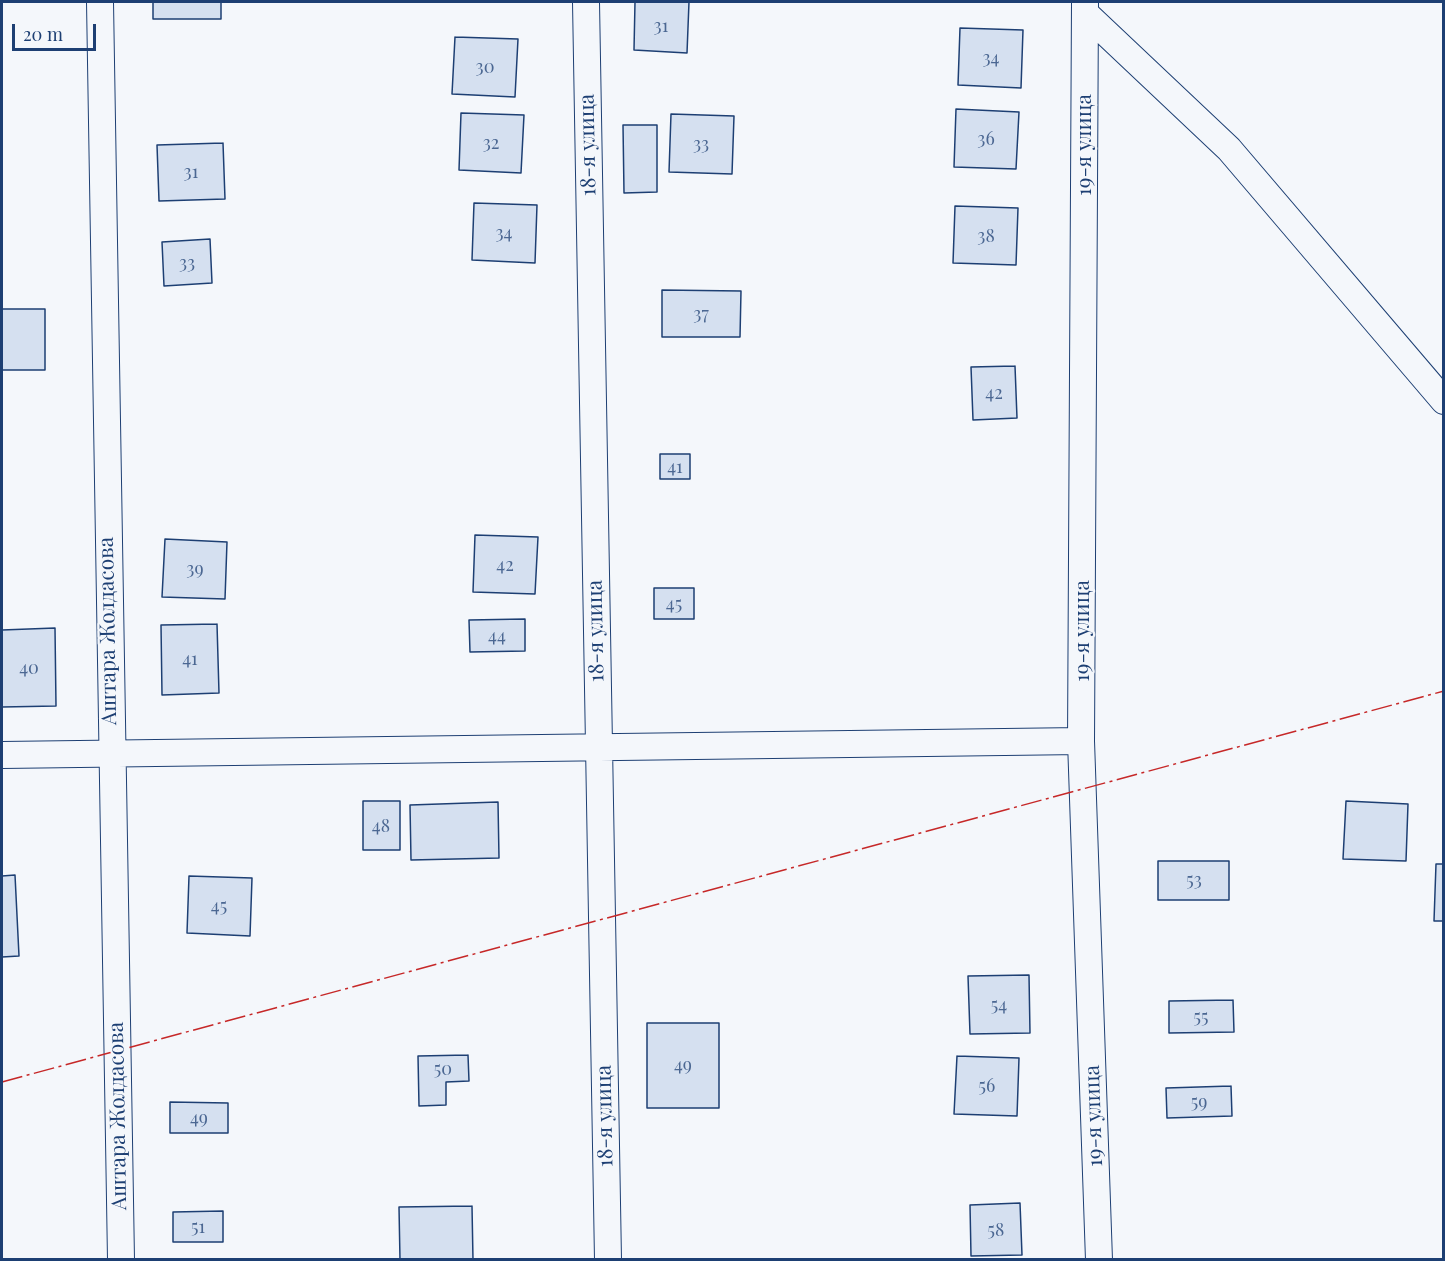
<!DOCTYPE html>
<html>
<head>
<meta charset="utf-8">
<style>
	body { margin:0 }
	#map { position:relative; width:1445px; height:1261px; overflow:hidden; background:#f4f7fb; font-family:"Playfair Display",serif }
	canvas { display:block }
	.frame { position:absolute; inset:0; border:3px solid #1d3f73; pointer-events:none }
	.scale { position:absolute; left:12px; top:24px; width:84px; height:27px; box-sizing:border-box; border:3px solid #1d3f73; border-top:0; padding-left:8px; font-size:18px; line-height:21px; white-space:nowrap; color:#1d3f73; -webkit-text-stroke:4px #f4f7fb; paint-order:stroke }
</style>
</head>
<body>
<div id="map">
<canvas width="1445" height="1261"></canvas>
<div class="frame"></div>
<div class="scale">20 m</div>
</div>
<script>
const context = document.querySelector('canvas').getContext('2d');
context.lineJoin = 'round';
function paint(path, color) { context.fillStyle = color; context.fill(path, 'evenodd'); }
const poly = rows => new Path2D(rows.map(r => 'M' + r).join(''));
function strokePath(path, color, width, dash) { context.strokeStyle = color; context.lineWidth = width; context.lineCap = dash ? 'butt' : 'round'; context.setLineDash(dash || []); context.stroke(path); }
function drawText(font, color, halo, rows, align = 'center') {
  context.font = font + ' "Playfair Display",serif'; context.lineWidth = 4.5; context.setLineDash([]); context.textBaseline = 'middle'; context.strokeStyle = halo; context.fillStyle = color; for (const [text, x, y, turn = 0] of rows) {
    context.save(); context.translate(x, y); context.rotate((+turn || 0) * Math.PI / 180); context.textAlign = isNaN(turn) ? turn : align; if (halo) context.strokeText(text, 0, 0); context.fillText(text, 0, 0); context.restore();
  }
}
const building = poly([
	[153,2,221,2,221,19,153,19,153,2],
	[635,2,689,2,687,53,634,50,635,2],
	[960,28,1023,30,1021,88,958,85,960,28],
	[455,37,518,39,515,97,452,94,455,37],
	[956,109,1019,112,1016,169,954,167,956,109],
	[461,113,524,115,521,173,459,170,461,113],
	[671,114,734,116,732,174,669,172,671,114],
	[623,125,657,125,657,192,624,193,623,125],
	[223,143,225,199,159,201,157,145,223,143],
	[474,203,537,205,535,263,472,260,474,203],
	[955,206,1018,208,1016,265,953,263,955,206],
	[210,239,212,283,164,286,162,242,210,239],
	[662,290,741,291,740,337,662,337,662,290],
	[2,309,45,309,45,370,2,370,2,309],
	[1015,366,1017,418,973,420,971,367,1015,366],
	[660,454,690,454,690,479,660,479,660,454],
	[475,535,538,537,535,594,473,592,475,535],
	[165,539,227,542,225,599,162,597,165,539],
	[654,588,694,588,694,619,654,619,654,588],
	[525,619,525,651,470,652,469,620,525,619],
	[217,624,219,693,162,695,161,625,217,624],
	[55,628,56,706,2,707,2,630,55,628],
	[363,801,400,801,400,850,363,850,363,801],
	[1346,801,1408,804,1406,861,1343,859,1346,801],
	[498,802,499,858,411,860,410,805,498,802],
	[1158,861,1229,861,1229,900,1158,900,1158,861],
	[1436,864,1444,864,1444,921,1434,921,1436,864],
	[15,875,19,956,2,957,2,876,15,875],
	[189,876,252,878,250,936,187,933,189,876],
	[1029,975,1030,1033,970,1034,968,976,1029,975],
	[1233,1000,1234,1032,1169,1033,1169,1001,1233,1000],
	[647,1023,719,1023,719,1108,647,1108,647,1023],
	[468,1055,469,1081,446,1082,446,1105,419,1106,418,1056,468,1055],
	[957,1056,1019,1058,1017,1116,954,1114,957,1056],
	[1231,1086,1232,1116,1167,1118,1166,1088,1231,1086],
	[170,1102,228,1103,228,1133,170,1133,170,1102],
	[1020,1203,1022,1255,971,1256,970,1205,1020,1203],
	[472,1206,473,1260,400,1260,399,1207,472,1206],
	[223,1211,223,1242,173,1242,173,1212,223,1211]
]);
paint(building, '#d5e0f0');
strokePath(building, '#1d3f73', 1.5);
const street = poly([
	[100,2,121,1260],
	[586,2,608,1260],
	[1085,2,1081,741,1099,1260],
	[1085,13,1229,149,1444,401],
	[2,755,1081,741]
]);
strokePath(street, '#1d3f73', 28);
strokePath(street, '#f4f7fb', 26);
strokePath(poly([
	[2,1082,1444,691]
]), '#c62828', 1.5, [21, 4.5, 3, 4.5]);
drawText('18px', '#4b6792', null, [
	["31",661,26],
	["34",991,58],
	["30",485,67],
	["36",986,139],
	["32",491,143],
	["33",701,144],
	["31",191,172],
	["34",504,233],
	["38",986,236],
	["33",187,263],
	["37",701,314],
	["42",994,393],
	["41",675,467],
	["42",505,565],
	["39",195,569],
	["45",674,604],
	["44",497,636],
	["41",190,659],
	["40",29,668],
	["48",381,826],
	["53",1194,880],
	["45",219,906],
	["54",999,1005],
	["55",1201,1017],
	["49",683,1065],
	["50",443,1069],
	["56",987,1086],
	["59",1199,1102],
	["49",199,1118],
	["51",198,1227],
	["58",996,1230]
]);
drawText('21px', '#1d3f73', '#f4f7fb', [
	["18-я улица",588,145,-91],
	["19-я улица",1084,145,-90],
	["Аштара Жолдасова",108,631,-91],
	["18-я улица",596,631,-91],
	["19-я улица",1082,631,-90],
	["Аштара Жолдасова",118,1116,-91],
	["18-я улица",605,1116,-91],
	["19-я улица",1094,1116,-92]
]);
</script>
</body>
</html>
